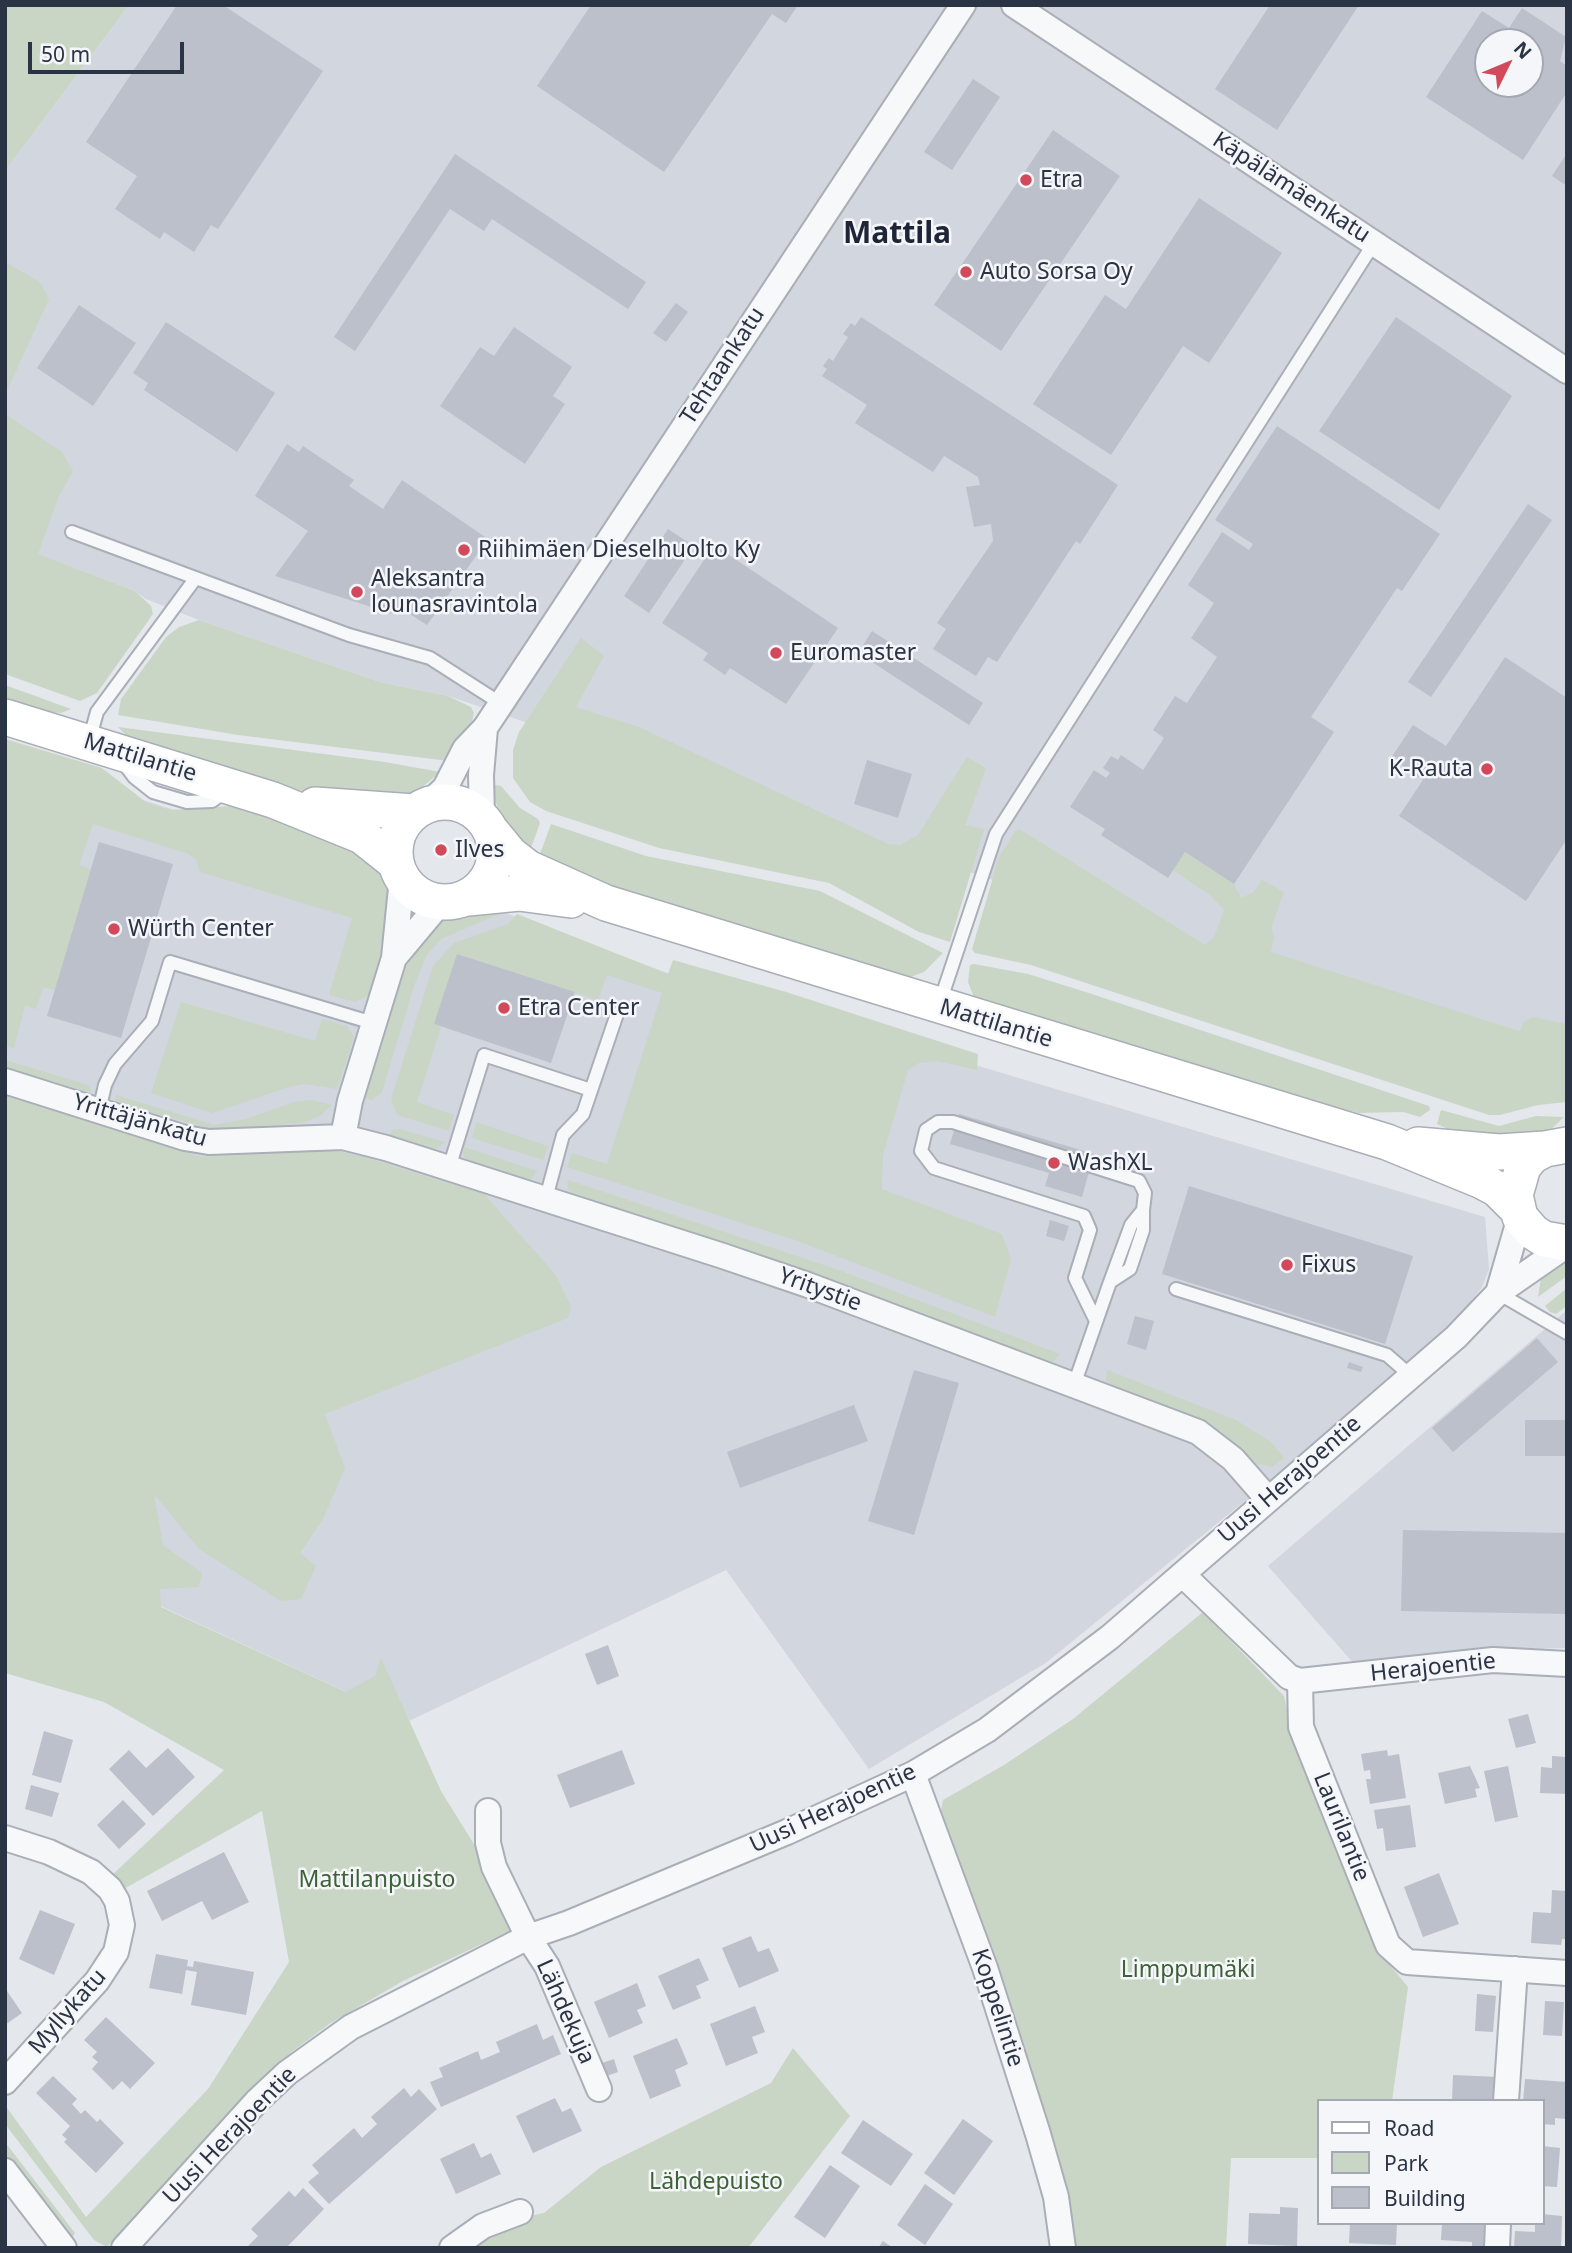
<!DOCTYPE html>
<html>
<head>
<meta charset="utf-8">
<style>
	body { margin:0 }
	#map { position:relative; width:1572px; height:2253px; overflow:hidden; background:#e4e7ec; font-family:"Noto Sans",sans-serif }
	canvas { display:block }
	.frame { position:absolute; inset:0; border:7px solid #2b3445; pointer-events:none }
	.legend { position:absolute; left:1317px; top:2099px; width:228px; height:126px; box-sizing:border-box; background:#f4f6f9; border:2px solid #a4a8b1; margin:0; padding:9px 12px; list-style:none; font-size:21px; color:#2b3445 }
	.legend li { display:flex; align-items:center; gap:14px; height:35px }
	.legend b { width:35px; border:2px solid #a4a8b1 }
	.north { position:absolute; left:1474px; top:28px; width:70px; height:70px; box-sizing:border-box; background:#f4f6f9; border:2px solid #a4a8b1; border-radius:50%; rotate:47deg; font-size:19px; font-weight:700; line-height:28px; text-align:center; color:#2b3445 }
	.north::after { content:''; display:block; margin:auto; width:24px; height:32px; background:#d1495b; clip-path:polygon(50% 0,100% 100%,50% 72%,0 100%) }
	.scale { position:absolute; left:28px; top:42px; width:156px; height:32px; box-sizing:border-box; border:4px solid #2b3445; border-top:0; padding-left:9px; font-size:21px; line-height:24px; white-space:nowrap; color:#2b3445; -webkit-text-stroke:5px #f4f6f9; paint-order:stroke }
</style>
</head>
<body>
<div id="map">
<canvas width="1572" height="2253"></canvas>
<div class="frame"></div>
<ul class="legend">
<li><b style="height:9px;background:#fff"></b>Road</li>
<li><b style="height:19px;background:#c9d6c5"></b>Park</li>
<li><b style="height:19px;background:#bbc0ca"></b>Building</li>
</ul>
<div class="north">N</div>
<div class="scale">50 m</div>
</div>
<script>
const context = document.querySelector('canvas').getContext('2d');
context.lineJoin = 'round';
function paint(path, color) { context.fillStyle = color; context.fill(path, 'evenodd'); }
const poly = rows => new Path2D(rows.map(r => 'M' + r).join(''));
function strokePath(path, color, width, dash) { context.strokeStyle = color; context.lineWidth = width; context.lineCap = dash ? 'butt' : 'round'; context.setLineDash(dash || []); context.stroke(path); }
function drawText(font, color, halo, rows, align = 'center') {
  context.font = font + ' "Noto Sans",sans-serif'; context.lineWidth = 5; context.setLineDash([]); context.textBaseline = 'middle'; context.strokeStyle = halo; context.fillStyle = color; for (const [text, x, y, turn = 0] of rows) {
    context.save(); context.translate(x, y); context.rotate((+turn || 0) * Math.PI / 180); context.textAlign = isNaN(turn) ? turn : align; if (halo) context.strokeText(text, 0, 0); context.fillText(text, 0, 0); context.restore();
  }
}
paint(poly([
	[129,5,1567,5,1567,1057,996,881,448,696,380,682,199,620,146,599,135,591,5,542,5,171],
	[1488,42,1530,42,1530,84,1488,84],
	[5,757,517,917,670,974,1485,1217,1489,1269,1482,1287,1464,1311,1423,1350,1300,1456,1047,1662,869,1769,726,1570,409,1721,5,1534],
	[1567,1310,1567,1648,1464,1650,1355,1665,1268,1566]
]), '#d2d6de');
paint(poly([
	[5,5,129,5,5,171],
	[5,262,40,282,49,299,5,395],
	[5,414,62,452,73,471,58,498,38,554,135,591,151,606,153,614,97,693,80,701,5,674],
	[199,620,380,682,448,696,471,707,474,713,472,721,449,761,238,735,118,715,121,699,166,637,179,627],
	[581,638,604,656,576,707,639,727,888,844,900,845,918,835,967,757,986,768,965,825,984,829,950,942,919,932,829,883,659,848,546,811,530,802,513,778,513,750,519,732],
	[5,685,71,709,61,713,41,711,5,700],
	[118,727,385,762,440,772,414,794,305,792,129,738],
	[5,739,102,768,147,803,171,810,230,806,258,812,354,845,384,873,391,903,388,932,368,996,355,1002,329,995,352,918,200,872,196,860,189,854,93,824,79,865,91,869,55,990,43,987,36,1009,25,1006,14,1048,5,1046],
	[491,784,501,786,520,808,538,819,540,823,528,856,502,824],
	[551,824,646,856,820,891,943,953,924,972,905,979,711,919,537,862],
	[1016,830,1021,830,1205,945,1214,937,1224,910,1211,896,1173,870,1185,852,1234,884,1241,898,1254,892,1262,880,1284,892,1271,928,1274,937,1271,952,1519,1031,1524,1022,1533,1017,1567,1024,1567,1102,1538,1105,1500,1115,1489,1115,1031,965,975,953,972,949,999,857],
	[482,908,506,911,441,939,427,955,414,986,382,1092,372,1100,365,1098,401,981,415,948,436,923],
	[517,914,668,974,673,960,786,992,978,1054,977,1070,937,1061,919,1063,908,1070,883,1155,882,1189,1002,1234,1011,1259,995,1317,795,1240,567,1167,572,1153,607,1164,662,993,607,975,598,1000,457,954,435,1024,441,1027,417,1102,454,1115,449,1131,397,1115,391,1099,433,966,454,943,508,924],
	[974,964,1028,974,1089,993,1429,1106,1430,1110,1420,1117,1403,1112,1359,1113,1272,1091,975,1000,968,982,970,965],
	[181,1002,315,1041,322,1019,347,1026,354,1037,337,1089,305,1084,289,1087,212,1113,151,1093],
	[5,1060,88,1085,91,1090,90,1093,5,1067],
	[5,1095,200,1157,330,1150,361,1156,484,1194,555,1274,571,1306,568,1318,325,1414,345,1468,323,1519,300,1553,316,1566,301,1599,281,1601,199,1549,154,1494,163,1545,202,1573,199,1587,160,1589,161,1607,346,1692,375,1676,381,1658,441,1791,490,1870,516,1928,403,1981,329,2024,293,2051,234,2107,107,2247,94,2240,5,2124,5,2105,86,2217,208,2089,289,1962,262,1811,122,1890,111,1876,224,1770,104,1702,5,1673],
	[116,1095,215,1125,246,1119,294,1102,311,1100,332,1105,320,1116,302,1123,215,1130,115,1102],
	[1441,1110,1499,1126,1536,1116,1564,1117,1544,1136,1471,1140,1437,1124],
	[476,1122,548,1146,543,1160,472,1138],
	[399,1129,445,1142,436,1149,390,1135,392,1130],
	[464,1147,537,1171,531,1179,525,1178,466,1159,463,1155],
	[568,1180,833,1268,1060,1354,1052,1363,829,1278,571,1192,567,1189],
	[1567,1258,1567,1276,1538,1297,1542,1272],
	[1567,1288,1567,1306,1556,1314,1550,1312,1545,1306],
	[1107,1370,1236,1420,1271,1442,1284,1458,1272,1467,1257,1464,1221,1432,1200,1419,1106,1382],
	[1203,1612,1284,1696,1296,1749,1337,1855,1380,1953,1408,1987,1392,2101,1318,2101,1318,2158,1231,2158,1226,2248,1072,2248,1004,1997,941,1811,943,1800,1004,1765,1073,1719],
	[793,2048,850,2116,748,2248,463,2248,483,2226,544,2213,601,2167,771,2083],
	[5,2142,75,2233,70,2241,5,2158]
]), '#c9d6c5');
paint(poly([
	[177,5,223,5,323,71,218,229,211,225,194,252,164,232,160,239,115,209,137,176,86,142],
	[591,5,798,5,786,23,772,14,664,172,537,86],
	[1270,5,1359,5,1277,130,1215,89],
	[1522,8,1566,37,1560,61,1567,66,1567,92,1523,160,1426,97,1482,11,1509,28],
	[1488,42,1530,42,1530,84,1488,84],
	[973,79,1000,97,952,170,924,152],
	[1053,130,1120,176,1001,351,934,305],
	[1567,153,1567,186,1552,176],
	[455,154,646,282,628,309,492,219,484,231,450,209,355,351,334,337],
	[1199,198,1282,253,1209,363,1183,346,1111,455,1033,404,1105,295,1126,309],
	[676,303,688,312,666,342,653,333],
	[79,305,136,343,93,406,37,368],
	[861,317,1118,485,1080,544,1076,541,997,662,988,657,976,676,933,649,946,629,937,623,993,541,991,524,974,527,966,487,980,485,978,477,944,456,933,472,855,423,867,405,822,376,827,369,823,366,829,358,833,361,848,337,843,334,851,323,855,326],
	[1396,317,1512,396,1439,510,1319,431],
	[166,322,275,393,237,452,144,390,148,383,133,373],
	[514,327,572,367,553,396,565,404,525,464,440,406,480,347,494,356],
	[1277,426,1440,534,1402,591,1397,588,1311,717,1334,732,1234,884,1185,852,1168,878,1101,835,1105,829,1070,807,1094,770,1106,778,1110,773,1103,768,1111,756,1118,760,1121,755,1143,770,1164,738,1153,730,1175,696,1187,703,1217,657,1191,638,1214,603,1188,585,1222,532,1249,550,1253,544,1215,520],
	[287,444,299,452,303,446,354,480,349,486,383,509,402,480,488,539,427,625,399,607,393,614,275,576,308,531,255,496],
	[1528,504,1552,520,1431,697,1408,682],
	[668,529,694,546,649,613,624,596],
	[714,545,838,628,786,704,730,668,725,675,703,660,708,653,662,623],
	[872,631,983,703,969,725,858,653],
	[1505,657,1567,698,1567,839,1526,901,1399,816,1423,780,1391,758,1413,725,1446,746],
	[867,760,912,774,898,818,854,804],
	[99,842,173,864,121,1038,47,1016],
	[457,954,575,992,551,1063,434,1024],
	[959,1114,1094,1154,1082,1197,1045,1186,1049,1173,950,1144],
	[1189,1186,1413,1256,1385,1344,1162,1274],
	[1050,1220,1069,1226,1064,1241,1046,1236],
	[1135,1316,1154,1321,1146,1350,1127,1344],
	[1537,1338,1558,1362,1453,1452,1432,1428],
	[1349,1362,1363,1367,1361,1372,1347,1368],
	[914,1370,959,1383,914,1535,868,1521],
	[854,1405,868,1441,740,1488,727,1452],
	[1525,1420,1567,1420,1567,1456,1525,1456],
	[1403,1530,1567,1533,1567,1614,1401,1611],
	[608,1645,619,1676,597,1685,585,1654],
	[1528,1714,1536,1743,1516,1748,1508,1719],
	[44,1731,73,1740,61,1783,32,1775],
	[168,1748,195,1777,153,1816,109,1769,129,1750,146,1768],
	[622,1750,635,1784,570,1808,557,1775],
	[1387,1750,1388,1756,1399,1754,1406,1798,1370,1804,1366,1779,1371,1779,1370,1770,1364,1771,1361,1754],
	[1552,1756,1567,1757,1567,1794,1540,1793,1541,1767,1552,1768],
	[1470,1766,1480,1788,1475,1789,1477,1797,1445,1804,1438,1773],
	[1508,1766,1518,1817,1495,1822,1484,1771],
	[31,1785,59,1793,52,1817,25,1809],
	[123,1800,146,1824,119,1849,97,1825],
	[1410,1805,1416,1847,1386,1851,1383,1828,1377,1829,1374,1810],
	[224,1852,249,1902,212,1920,202,1901,162,1921,147,1891],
	[1439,1873,1459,1924,1423,1937,1404,1887],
	[1552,1890,1567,1891,1567,1939,1562,1939,1561,1945,1531,1943,1533,1912,1551,1913],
	[40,1910,75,1924,54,1975,19,1959],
	[751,1936,758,1952,769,1948,779,1971,739,1988,722,1948],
	[156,1954,188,1960,187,1966,193,1967,194,1961,254,1972,246,2015,191,2005,197,1972,186,1970,182,1994,149,1988],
	[699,1958,709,1980,696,1986,701,1998,673,2010,658,1976],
	[637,1983,646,2006,637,2010,643,2023,609,2038,594,2002],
	[5,1988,22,2013,5,2025],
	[1477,1994,1496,1996,1493,2032,1475,2031],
	[1545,2001,1564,2002,1562,2036,1543,2035],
	[755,2006,765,2032,752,2037,758,2053,726,2066,710,2024],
	[106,2017,155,2063,130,2089,122,2081,113,2090,92,2069,98,2062,92,2057,97,2052,84,2040],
	[537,2024,543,2040,553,2035,561,2054,441,2107,430,2082,443,2077,439,2068,478,2051,481,2060,500,2052,496,2042],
	[677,2038,688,2064,675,2070,681,2086,650,2099,633,2056],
	[614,2059,618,2072,604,2077,599,2064],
	[1453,2075,1499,2077,1499,2101,1452,2101],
	[53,2076,77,2099,72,2104,81,2114,85,2110,97,2122,100,2119,124,2143,96,2173,64,2142,67,2139,62,2135,70,2126,36,2093],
	[1525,2079,1567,2082,1567,2119,1555,2118,1555,2125,1542,2124,1542,2101,1523,2101],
	[404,2088,411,2097,419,2089,437,2109,329,2204,308,2182,319,2173,312,2165,354,2128,362,2138,377,2124,371,2117],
	[555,2098,562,2112,571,2108,582,2131,533,2153,516,2116],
	[963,2119,993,2141,954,2195,924,2173],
	[863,2120,913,2154,891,2186,841,2153],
	[474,2143,481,2158,491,2153,501,2174,456,2194,440,2159],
	[1542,2146,1560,2148,1557,2187,1542,2186],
	[830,2165,860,2186,825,2238,794,2217],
	[925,2184,953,2204,925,2245,897,2225],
	[303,2188,324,2209,286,2248,246,2248,258,2236,251,2229,289,2191,295,2197],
	[1280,2207,1298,2208,1297,2246,1248,2244,1249,2213,1280,2214],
	[1542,2214,1562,2216,1561,2248,1514,2248,1515,2231,1535,2232,1535,2223,1542,2223],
	[1350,2223,1397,2223,1396,2245,1349,2243],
	[1442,2223,1495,2223,1493,2248,1472,2248,1472,2242,1441,2240],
	[883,2241,893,2248,878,2248]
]), '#bbc0ca');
const lane = poly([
	[72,532,349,635,430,658,500,703],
	[89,741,97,712,195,579],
	[122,761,134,777,153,792,187,802,212,801,226,791],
	[940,1002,996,834,1374,243],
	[99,1111,105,1085,115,1064,152,1021,170,962,373,1023],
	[449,1168,484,1055,591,1090],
	[546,1198,563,1135,583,1114,617,1014],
	[1176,1289,1387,1355,1411,1376],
	[1498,1293,1567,1333],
	[1095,1319,1075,1278,1090,1230,1084,1216,934,1168,921,1151,926,1130,938,1122,953,1122,1139,1181,1145,1193,1143,1210,1131,1225,1110,1282],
	[1074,1385,1110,1282,1130,1269,1143,1230,1143,1210]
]);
const street = poly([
	[1014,5,1567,371],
	[427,805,445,788,465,749,485,728,963,5],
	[482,817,481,775,485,728],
	[394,958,440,903],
	[5,1081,185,1138,209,1142,343,1137,386,1148,723,1256,808,1285,1198,1432,1233,1459,1268,1499],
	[343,1137,350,1101,394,958,402,878],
	[1498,1293,1520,1217],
	[1183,1575,1289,1677,1300,1681,1493,1660,1567,1664],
	[1300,1681,1301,1727,1388,1945,1407,1962,1567,1973],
	[913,1774,985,1968,1038,2134,1056,2197,1063,2248],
	[488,1811,488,1843,494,1867,528,1937,547,1966,599,2089],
	[5,1838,49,1852,91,1872,110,1889,117,1901,122,1925,116,1952,97,1981,5,2082],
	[1506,2101,1515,1969],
	[5,2171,64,2248],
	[124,2248,257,2101,287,2073,351,2027,528,1937,569,1923,787,1832,913,1774,987,1730,1110,1637,1456,1337,1498,1293,1567,1245],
	[452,2248,483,2226,520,2212],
	[1497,2248,1498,2223]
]);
const secondary = poly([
	[5,717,273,800,362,836,396,863],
	'395 852a50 50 0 1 1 100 0a50 50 0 1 1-100 0Z',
	[315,805,414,812],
	[492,832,510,854,528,868,606,903,1387,1142,1482,1181,1497,1189,1517,1209],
	[468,898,519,893,571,900],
	[1418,1145,1499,1152,1545,1149],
	[1567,1145,1545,1149,1532,1156,1523,1167,1515,1195,1520,1217,1533,1232,1544,1239,1567,1243]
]);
strokePath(lane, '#a9aeb7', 16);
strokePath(street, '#a9aeb7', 28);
strokePath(secondary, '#a9aeb7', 38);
strokePath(lane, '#f7f8fa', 12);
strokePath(street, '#f7f8fa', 24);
strokePath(secondary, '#fff', 35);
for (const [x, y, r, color] of [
	[1026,180,7,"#d1495b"],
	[966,272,7,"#d1495b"],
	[464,550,7,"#d1495b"],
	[357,592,7,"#d1495b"],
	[776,653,7,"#d1495b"],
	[1487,769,7,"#d1495b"],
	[441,850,7,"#d1495b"],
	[114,929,7,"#d1495b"],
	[504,1008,7,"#d1495b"],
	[1054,1163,7,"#d1495b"],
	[1287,1265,7,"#d1495b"]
]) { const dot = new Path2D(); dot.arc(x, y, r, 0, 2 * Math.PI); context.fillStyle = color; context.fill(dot); strokePath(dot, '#f4f6f9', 2.5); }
drawText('23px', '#2b3445', '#f4f6f9', [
	["Etra",1040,180],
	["Auto Sorsa Oy",980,272],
	["Riihimäen Dieselhuolto Ky",478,550],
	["Aleksantra",371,579],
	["lounasravintola",371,605],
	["Euromaster",790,653],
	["K-Rauta",1473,769,"right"],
	["Ilves",455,850],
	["Würth Center",128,929],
	["Etra Center",518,1008],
	["WashXL",1068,1163],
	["Fixus",1301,1265]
], 'left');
drawText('23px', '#2b3445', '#f4f6f9', [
	["Käpälämäenkatu",1291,188,33],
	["Tehtaankatu",723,366,-57],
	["Mattilantie",140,758,17],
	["Mattilantie",996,1024,17],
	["Yrittäjänkatu",140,1121,16],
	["Yritystie",820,1290,20],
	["Uusi Herajoentie",1290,1480,-41],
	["Herajoentie",1433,1668,-6],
	["Uusi Herajoentie",833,1809,-25],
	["Laurilantie",1341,1827,68],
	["Koppelintie",997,2008,72],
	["Myllykatu",68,2012,-49],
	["Lähdekuja",565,2012,66],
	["Uusi Herajoentie",230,2136,-46]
]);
drawText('23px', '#3f6138', '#f4f6f9', [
	["Mattilanpuisto",377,1880],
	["Limppumäki",1188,1970],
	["Lähdepuisto",716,2182]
]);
drawText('bold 30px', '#1d2536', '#f4f6f9', [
	["Mattila",897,234]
]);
</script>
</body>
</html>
